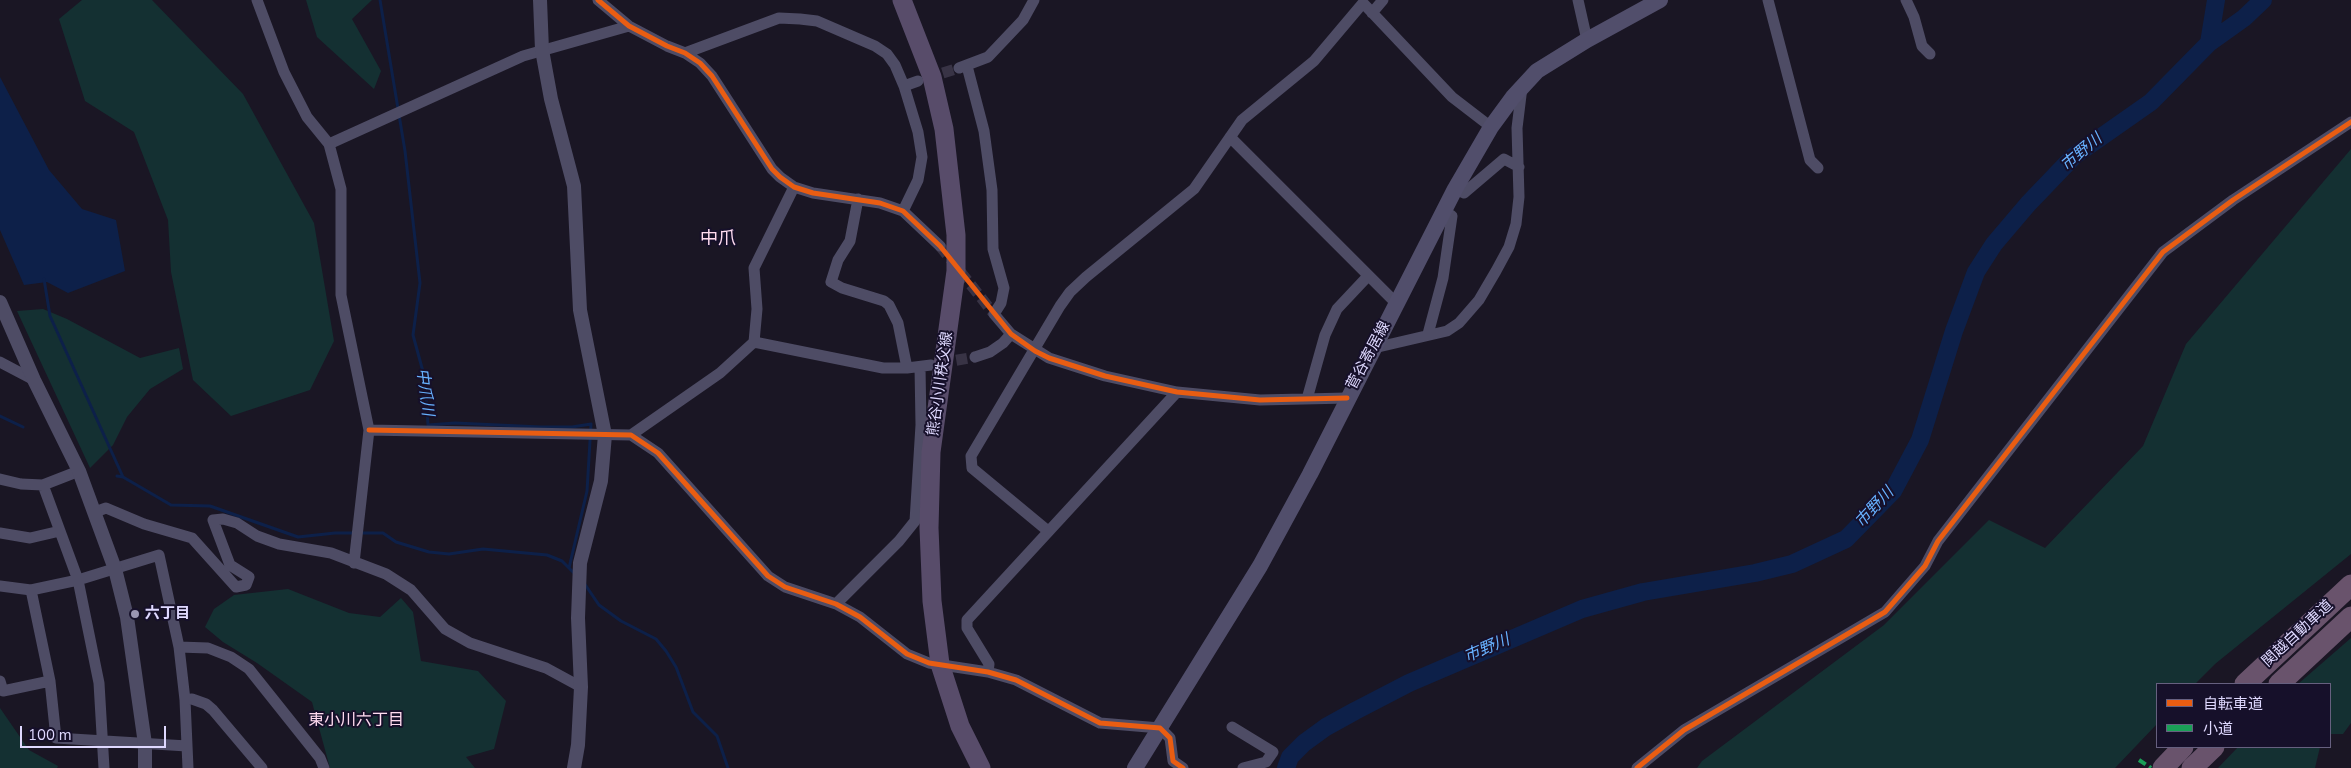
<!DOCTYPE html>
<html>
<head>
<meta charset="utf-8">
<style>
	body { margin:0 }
	#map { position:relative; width:2351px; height:768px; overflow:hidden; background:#1a1624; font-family:"Nunito Sans","Noto Sans JP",sans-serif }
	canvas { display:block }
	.legend { position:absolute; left:2156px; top:683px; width:175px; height:65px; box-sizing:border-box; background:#16102a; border:1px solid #66607f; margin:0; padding:6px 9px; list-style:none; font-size:15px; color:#dfd9ff }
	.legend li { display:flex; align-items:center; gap:10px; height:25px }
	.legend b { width:25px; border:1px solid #66607f }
	.scale { position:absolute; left:20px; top:726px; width:146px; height:22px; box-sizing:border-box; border:2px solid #dfd9ff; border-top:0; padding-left:6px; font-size:15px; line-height:18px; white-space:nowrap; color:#dfd9ff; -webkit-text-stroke:4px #16102a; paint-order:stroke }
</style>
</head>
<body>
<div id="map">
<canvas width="2351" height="768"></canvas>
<ul class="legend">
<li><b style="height:6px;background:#e95d12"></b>自転車道</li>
<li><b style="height:6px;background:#1a9f57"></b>小道</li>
</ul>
<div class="scale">100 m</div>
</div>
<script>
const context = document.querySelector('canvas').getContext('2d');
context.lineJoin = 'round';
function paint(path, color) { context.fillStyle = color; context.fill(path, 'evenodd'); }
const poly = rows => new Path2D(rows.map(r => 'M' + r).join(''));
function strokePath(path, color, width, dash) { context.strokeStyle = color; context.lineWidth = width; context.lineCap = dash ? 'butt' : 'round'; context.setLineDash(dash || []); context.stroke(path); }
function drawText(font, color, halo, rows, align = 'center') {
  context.font = font + ' "Nunito Sans","Noto Sans JP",sans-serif'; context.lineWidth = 4; context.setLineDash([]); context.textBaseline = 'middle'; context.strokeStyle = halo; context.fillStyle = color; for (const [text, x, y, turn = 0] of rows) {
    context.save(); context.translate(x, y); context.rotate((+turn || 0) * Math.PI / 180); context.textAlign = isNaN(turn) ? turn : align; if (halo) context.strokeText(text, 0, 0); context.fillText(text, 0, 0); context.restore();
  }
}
paint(poly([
	[82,0,152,0,243,94,314,223,334,341,310,390,231,416,193,380,171,272,168,220,134,132,85,101,59,19],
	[306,0,372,0,352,19,381,71,374,89,317,37],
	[2351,149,2351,554,2215,664,2195,684,2157,684,2157,724,2115,768,1697,768,1702,761,1884,625,1989,520,2045,548,2143,446,2186,344],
	[43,309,67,319,140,358,179,348,183,369,150,389,127,417,113,445,90,468,17,311],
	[288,589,349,613,380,617,401,598,413,612,421,661,478,671,506,701,494,749,466,757,475,768,330,768,312,702,257,663,223,642,205,627,214,609,234,595],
	[2351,638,2351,723,2343,734,2330,734,2330,684,2298,684],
	[0,708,29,750,58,766,57,768,0,768],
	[2238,747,2320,747,2315,768,2218,768]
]), '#143032');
paint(poly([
	[0,77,49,170,82,209,116,220,125,271,68,293,47,282,24,285,0,230]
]), '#0d2049');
strokePath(poly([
	[380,0,405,151,420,283,413,335,425,379,428,425,455,423,541,427,572,427,591,424,587,491,569,568],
	[44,279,50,316,123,477],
	[0,416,23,427],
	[117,476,123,477,171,505,210,506,298,537,335,533,383,533,396,542,429,552,449,554,483,549,547,555,562,561,574,573],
	[584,583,599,605,621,621,656,639,666,651,676,667,693,712,717,736,728,768]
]), '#0d2049', 3);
strokePath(poly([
	[2209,43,2216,0],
	[1286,768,1290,757,1304,743,1326,727,1355,711,1409,683,1582,609,1643,592,1755,573,1792,564,1846,539,1893,491,1920,440,1954,331,1976,272,1994,244,2028,204,2074,156,2151,102,2209,43,2244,18,2263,0]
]), '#0d2049', 18);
strokePath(poly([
	[927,78,959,68],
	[940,246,994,314],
	[940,363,975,357]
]), '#383345', 11, [11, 5.5]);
strokePath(poly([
	[257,0,284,72,307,117,329,144,341,189,341,295,369,430,354,563],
	[598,0,629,26,667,46,685,53,700,63,712,76,772,169,780,177,794,187,813,193,880,203,903,211,940,246],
	[1578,0,1587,40],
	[1768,0,1810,160,1818,168],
	[1906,0,1914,17,1922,46,1930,54],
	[1372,13,1383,0],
	[685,53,779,18,800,19,817,21,875,46,887,54,895,65,904,86,918,132,922,157,918,180,903,211],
	[967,66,984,131,992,190,993,249,1004,288,1001,303,994,314,1011,334,1049,358,1105,376,1177,392,1260,400,1347,398],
	[959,68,988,57,1023,20,1034,0],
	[904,86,918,81],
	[1230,137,1397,304],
	[329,144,523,56,629,26],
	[1455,189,1464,193,1504,159,1519,167],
	[858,199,850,241,838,260,831,282,842,288,884,301,889,305,898,323,907,368],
	[1428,334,1443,278,1452,216,1444,211],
	[754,342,883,368,907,368,931,365],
	[1374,348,1447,331,1459,323,1479,300,1496,271,1509,247,1516,224,1519,197,1517,128,1522,87],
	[975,357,990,352,1003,343,1011,334],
	[0,362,34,380],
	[1307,399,1325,335,1337,309,1368,276],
	[369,430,631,435,658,453,768,576,785,587,836,604,860,617,907,654,929,663,988,672,1016,680,1100,723,1160,728,1170,738,1173,761,1183,768],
	[631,435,720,373,754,342,757,309,754,268,794,187],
	[0,479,21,484,43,485,79,471],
	[43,485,78,580,99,683,104,768],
	[95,512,106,508,144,524,192,538,236,587,246,585,249,577,230,565,213,520,223,519,237,523,257,536,279,544,331,553,386,574,411,590,445,629,470,643,546,668,581,687],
	[1048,531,972,468,971,456,1060,306,1070,292,1086,277,1194,189,1242,120,1314,61,1363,3,1452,97,1491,127],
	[0,533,30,538,60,531],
	[0,586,31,590,78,580,159,555,179,647,185,700,188,768],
	[31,590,50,681,56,738,187,746],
	[836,604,899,541,915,521,921,425,920,367],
	[179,647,208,648,231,657,249,669,320,758,324,768],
	[988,672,989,664,967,628,967,620,1177,392],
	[0,681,3,691,50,681],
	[185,700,192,699,206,704,213,710,262,768],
	[1232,727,1273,752,1266,762,1243,768],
	[1637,768,1684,730,1885,612,1925,566,1938,541,2163,252,2233,200,2351,122]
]), '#4e4c65', 11);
strokePath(poly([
	[540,0,542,50,551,99,574,186,580,310,605,435,601,481,580,563,578,618,581,687,578,745,574,768],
	[0,302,34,380,79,471,115,569,127,617,145,744,145,768]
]), '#4e4c65', 14);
strokePath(poly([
	[1135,768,1260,566,1310,474,1455,189,1491,127,1513,97,1537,71,1587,40,1660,0]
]), '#514e6b', 16);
strokePath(poly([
	[902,0,932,77,944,129,956,235,956,271,931,452,929,528,932,601,940,664,960,726,981,768]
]), '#584c6a', 19);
strokePath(poly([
	[2245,684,2351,585],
	[2279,684,2351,617],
	[2163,768,2183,747],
	[2192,768,2214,747]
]), '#69536c', 21);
strokePath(poly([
	[2139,760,2151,768]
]), '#1a9f57', 4, [8, 4]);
strokePath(poly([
	[598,0,629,26,667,46,685,53,700,63,712,76,772,169,780,177,794,187,813,193,880,203,903,211,940,246,1011,334,1035,351,1049,358,1105,376,1177,392,1260,400,1347,398],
	[369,430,631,435,658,453,768,576,785,587,836,604,860,617,907,654,929,663,988,672,1016,680,1100,723,1160,728,1170,738,1173,761,1183,768],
	[1637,768,1684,730,1885,612,1925,566,1938,541,2163,252,2233,200,2351,122]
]), '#e95d12', 5);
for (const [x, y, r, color] of [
	[135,614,5,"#9a95b2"]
]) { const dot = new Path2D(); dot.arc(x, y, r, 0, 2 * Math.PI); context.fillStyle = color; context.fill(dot); strokePath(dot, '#16102a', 2); }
drawText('15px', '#dfd9ff', '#16102a', [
	["菅谷寄居線",1369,356,-62],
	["熊谷小川秩父線",941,384,-82],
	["関越自動車道",2298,634,-43]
]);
drawText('bold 15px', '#dfd9ff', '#16102a', [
	["六丁目",145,614]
], 'left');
drawText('italic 16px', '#67b1ff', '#16102a', [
	["市野川",2082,153,-40],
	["中爪川",424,392,83],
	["市野川",1875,508,-47],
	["市野川",1487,649,-23]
]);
drawText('16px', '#ffdbf0', '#16102a', [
	["東小川六丁目",356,721]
]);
drawText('18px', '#ffdbf0', '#16102a', [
	["中爪",718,240]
]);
</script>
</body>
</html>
